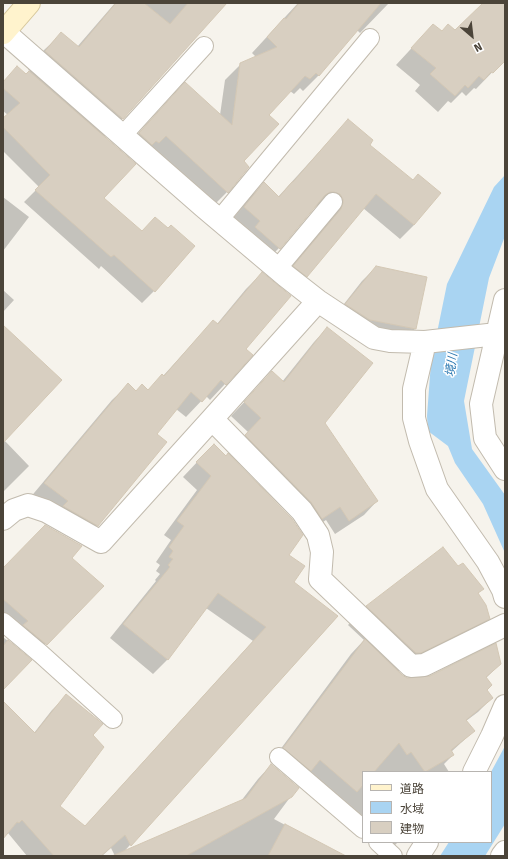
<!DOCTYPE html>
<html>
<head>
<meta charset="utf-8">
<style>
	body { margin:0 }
	#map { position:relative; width:508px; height:859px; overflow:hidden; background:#f6f3ec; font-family:"Fira Sans","Noto Sans JP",sans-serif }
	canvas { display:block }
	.frame { position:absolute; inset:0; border:4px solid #4b4439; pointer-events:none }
	.legend { position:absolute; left:362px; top:771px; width:130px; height:72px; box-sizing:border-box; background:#fff; border:1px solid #b7b4b0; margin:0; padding:5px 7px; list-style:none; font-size:12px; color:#4b4439 }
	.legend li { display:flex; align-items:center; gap:8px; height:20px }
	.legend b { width:20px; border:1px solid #b7b4b0 }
	.north { position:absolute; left:452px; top:16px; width:40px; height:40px; -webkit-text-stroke:3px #fff; paint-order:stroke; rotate:152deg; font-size:11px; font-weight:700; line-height:16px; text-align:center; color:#4b4439 }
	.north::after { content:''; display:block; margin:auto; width:14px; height:18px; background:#4b4439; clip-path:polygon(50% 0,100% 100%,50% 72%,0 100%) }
</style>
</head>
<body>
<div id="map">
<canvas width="508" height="859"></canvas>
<div class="frame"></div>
<ul class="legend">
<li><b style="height:5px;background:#fff3cd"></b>道路</li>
<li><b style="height:11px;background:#a9d4f2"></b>水域</li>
<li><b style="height:11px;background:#d8cfc1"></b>建物</li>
</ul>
<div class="north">N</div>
</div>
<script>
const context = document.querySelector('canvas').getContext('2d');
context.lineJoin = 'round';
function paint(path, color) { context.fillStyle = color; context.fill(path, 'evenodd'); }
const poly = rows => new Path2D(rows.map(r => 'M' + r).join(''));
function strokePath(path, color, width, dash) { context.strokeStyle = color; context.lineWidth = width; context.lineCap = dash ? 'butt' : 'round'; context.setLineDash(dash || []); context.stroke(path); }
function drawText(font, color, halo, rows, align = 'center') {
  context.font = font + ' "Fira Sans","Noto Sans JP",sans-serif'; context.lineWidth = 3; context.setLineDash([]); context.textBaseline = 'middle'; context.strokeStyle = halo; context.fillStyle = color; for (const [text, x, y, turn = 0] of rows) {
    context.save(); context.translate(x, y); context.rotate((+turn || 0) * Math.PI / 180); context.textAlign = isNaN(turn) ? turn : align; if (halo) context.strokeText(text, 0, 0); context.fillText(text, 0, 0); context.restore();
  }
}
paint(poly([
	[505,175,505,236,489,278,464,401,472,449,505,495,505,553,483,504,455,463,448,446,428,431,427,416,431,362,447,284,494,187],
	[505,746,505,824,485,856,440,856,449,842,491,842,491,772]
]), '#a9d4f2');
paint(poly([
	[115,3,225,3,122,119,104,137,102,198,154,291,142,303,101,266,99,269,24,202,39,187,3,151,3,120,8,115,3,111,3,82,17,68,26,75,30,71,28,70,43,51,61,34,77,47],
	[298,3,389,3,360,33,357,30,318,76,303,91,300,88,294,94,290,91,268,115,242,161,227,192,212,207,124,149,170,99,220,115,225,80,241,64,256,57,252,53],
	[485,3,505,3,505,59,476,89,474,88,466,96,462,92,451,103,448,101,438,112,415,91,420,85,396,65,433,25,442,32,455,31],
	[348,120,368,145,414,225,400,239,363,208,306,276,292,290,280,280,327,224,330,218,320,205,315,206,279,248,265,262,231,221,250,197,264,183,278,197],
	[3,197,29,217,3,251],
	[376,267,415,329,401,342,333,318,362,281],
	[262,273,245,349,225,384,210,400,206,396,186,417,176,409,155,434,97,525,82,541,29,499,112,400,128,385,136,392,148,390,163,376,213,321,217,324,246,289],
	[3,290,14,300,3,312],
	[3,326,4,440,29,466,3,492],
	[327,328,324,423,377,501,364,515,335,534,326,520,308,532,232,449,248,432,231,416,272,373,282,382,314,342],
	[200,459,287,555,293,582,337,617,120,856,115,856,111,848,102,856,27,856,8,833,3,838,3,702,34,733,52,710,66,696,92,735,59,806,84,827,253,641,206,608,167,660,153,674,110,638,156,581,155,580,160,574,156,571,160,565,156,562,171,540,164,535,197,490,183,477],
	[71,558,102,586,32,658,3,634,3,569],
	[458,568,483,589,477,594,489,618,470,637,401,671,397,671,406,679,412,679,500,664,486,678,486,690,492,698,478,712,466,721,474,731,451,752,453,755,444,764,449,772,363,772,363,832,297,784,271,762,351,654,364,640,348,625,367,606],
	[3,637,31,660,3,688],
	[271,765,297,788,274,819,315,841,333,856,138,856,241,801,258,779],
	[377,842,398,842,389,851]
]), '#0003');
const building = poly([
	[116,3,144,3,170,24,188,3,227,3,123,119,45,51,61,32,79,47,116,3],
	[299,3,381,3,319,76,316,73,310,79,305,76,269,115,279,124,244,161,249,167,228,193,166,136,159,143,156,141,152,145,139,133,185,82,232,125,240,63,277,47,267,37,284,18,286,19,299,3],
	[483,3,505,3,505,61,493,73,491,72,484,80,479,76,468,88,465,85,455,96,430,74,436,68,411,48,433,24,442,31,448,24,455,30,483,3],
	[17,66,26,74,29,71,136,164,104,198,142,231,155,217,168,228,171,225,195,246,155,292,114,255,111,257,35,190,50,175,3,127,3,118,20,103,3,88,3,82,17,66],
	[348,119,373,140,370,145,413,180,418,174,441,193,414,225,376,194,307,277,293,266,341,209,343,203,343,199,340,194,334,192,330,192,325,195,280,249,255,227,260,221,244,207,264,182,279,197,292,182,293,182,348,119],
	[376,266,427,277,416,329,370,320,345,304,376,266],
	[262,272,291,296,246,349,253,355,226,385,221,380,202,402,191,392,157,434,167,442,98,526,63,506,68,501,44,483,128,383,136,391,142,384,148,390,162,374,164,376,213,320,218,324,262,272],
	[3,325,62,380,3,443,3,325],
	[327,327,373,363,325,423,378,501,349,521,340,507,322,519,311,502,245,435,261,418,244,402,272,371,284,382,327,327],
	[214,444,226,456,228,453,292,519,303,535,289,555,305,566,294,582,338,616,131,846,125,835,101,856,54,856,22,820,19,823,17,822,3,839,3,701,35,733,66,694,103,724,93,735,104,747,60,806,85,826,266,627,218,593,168,660,123,624,170,567,168,565,173,559,169,557,173,551,169,547,184,526,177,521,211,476,196,462,214,444],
	[45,525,82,546,72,558,104,586,47,645,23,625,28,621,3,599,3,568,45,525],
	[443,547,458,566,463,563,484,589,478,593,486,605,490,619,421,653,416,653,366,606,443,547],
	[365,639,402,675,407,678,430,676,496,643,501,664,486,677,492,685,487,690,493,698,466,720,475,731,451,750,454,755,425,772,411,752,407,755,399,743,374,772,363,772,363,785,357,792,320,760,311,771,283,748,365,639],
	[8,640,32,660,3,690,3,646,8,640],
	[271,764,299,788,292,797,186,856,112,856,246,798,271,764],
	[285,824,346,856,268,856,285,824]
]);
paint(building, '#d8cfc1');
strokePath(building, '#d3c7b4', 1);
const lane = poly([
	[122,136,204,46],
	[219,220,370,38],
	[277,269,333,202],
	[3,622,41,654,113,719],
	[279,757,363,829],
	[378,842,393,856]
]);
const street = poly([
	[4,32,204,207,286,276,318,301,374,338,390,341,425,342,497,334,505,331],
	[505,300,481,404,485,438,505,469],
	[318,301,212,419,302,511,318,535,322,552,320,579,411,666,424,665,505,625],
	[425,342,414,389,414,418,420,441,437,489,488,562,503,590,505,597],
	[3,519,14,510,28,505,46,511,101,542,212,419],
	[474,772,492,736,505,706],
	[418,856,427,842],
	[502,856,505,852]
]);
const secondary = poly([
	[3,33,29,3]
]);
strokePath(lane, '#c2bbae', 20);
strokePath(street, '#c2bbae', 24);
strokePath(secondary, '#d6c79b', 24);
strokePath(lane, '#fff', 18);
strokePath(street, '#fff', 22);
strokePath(secondary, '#fff3cd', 22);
drawText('italic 12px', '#2e7ab2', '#fff', [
	["境川",452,365,-83]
]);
</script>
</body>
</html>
